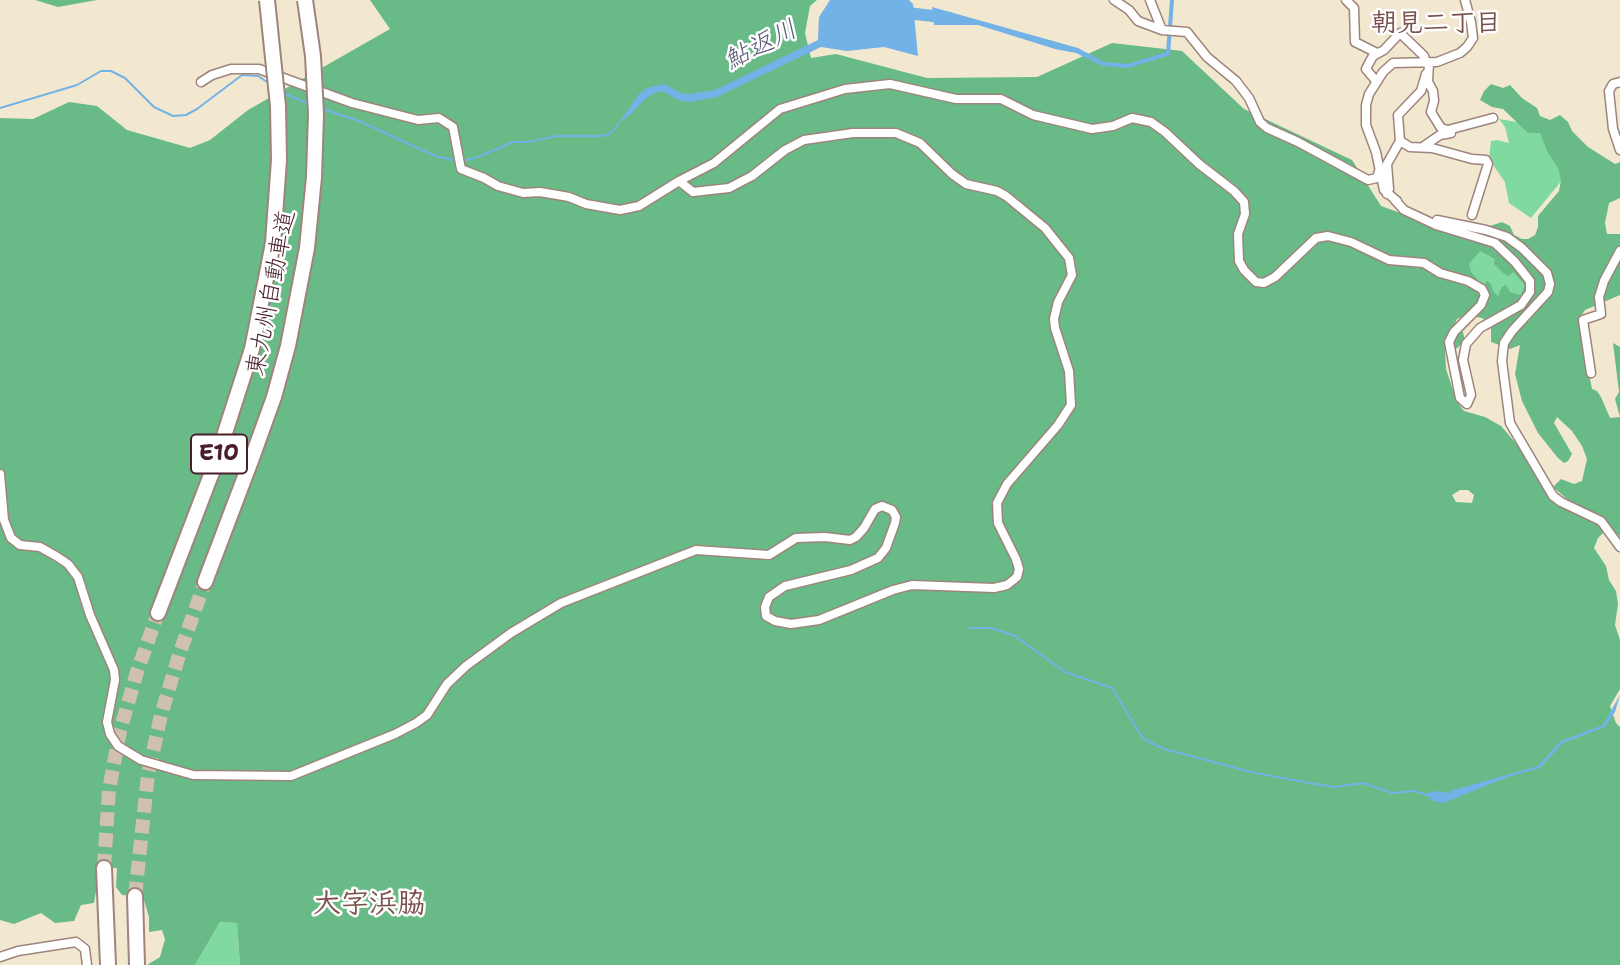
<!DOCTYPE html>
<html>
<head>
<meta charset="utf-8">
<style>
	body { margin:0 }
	canvas { display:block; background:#f2e8cf }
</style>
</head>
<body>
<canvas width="1620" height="965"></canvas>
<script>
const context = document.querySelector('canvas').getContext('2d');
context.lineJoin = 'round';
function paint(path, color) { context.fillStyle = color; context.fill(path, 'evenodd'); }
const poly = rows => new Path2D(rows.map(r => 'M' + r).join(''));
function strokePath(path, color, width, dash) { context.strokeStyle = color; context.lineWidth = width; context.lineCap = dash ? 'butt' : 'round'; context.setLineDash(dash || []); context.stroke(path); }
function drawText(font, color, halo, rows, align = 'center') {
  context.font = font + ' "Shantell Sans","Klee One",sans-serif'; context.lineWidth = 5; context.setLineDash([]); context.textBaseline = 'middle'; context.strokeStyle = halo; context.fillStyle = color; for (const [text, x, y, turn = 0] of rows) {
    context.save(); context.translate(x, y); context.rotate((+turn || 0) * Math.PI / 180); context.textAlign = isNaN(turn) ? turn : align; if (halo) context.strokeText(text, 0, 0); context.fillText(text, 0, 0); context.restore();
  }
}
paint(poly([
	[1499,119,1523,123,1545,135,1563,179,1531,218,1509,203,1505,182,1489,159,1491,141,1497,140,1509,143,1505,127],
	[1480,247,1499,257,1527,286,1520,298,1496,298,1468,271,1469,257],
	[220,922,237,923,240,965,195,965]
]), '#80daa0');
paint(poly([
	[35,0,97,0,58,7],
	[370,0,817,0,810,6,805,33,811,58,836,54,927,78,1037,77,1112,43,1182,51,1244,109,1352,160,1381,206,1425,222,1484,228,1502,222,1510,226,1514,235,1522,239,1528,239,1535,235,1538,227,1538,216,1559,191,1561,180,1558,168,1547,151,1540,133,1528,133,1503,109,1492,107,1480,100,1484,91,1491,84,1503,88,1510,85,1522,98,1537,108,1540,116,1550,120,1560,115,1568,122,1572,131,1588,147,1615,164,1620,162,1620,198,1609,203,1605,223,1607,234,1620,234,1620,295,1585,310,1579,319,1592,389,1597,391,1601,397,1610,418,1620,417,1615,399,1619,392,1613,343,1620,347,1620,537,1613,530,1604,532,1598,538,1594,548,1606,566,1609,580,1616,591,1618,604,1615,625,1620,640,1620,689,1610,706,1616,723,1620,727,1620,965,240,965,237,923,220,922,195,965,147,965,160,957,165,939,162,930,149,932,149,917,143,897,122,895,116,887,117,868,100,868,94,903,81,905,74,921,55,923,41,913,14,924,0,920,0,118,33,119,69,102,97,106,127,130,190,148,210,140,248,110,390,29],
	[1480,251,1495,259,1494,264,1503,273,1509,276,1513,272,1525,285,1521,295,1510,292,1506,285,1502,287,1498,296,1493,291,1491,284,1487,281,1485,284,1479,281,1471,272,1469,264],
	[1466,315,1482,318,1491,324,1491,342,1510,349,1520,345,1515,374,1522,401,1538,433,1558,458,1564,463,1568,461,1572,454,1554,423,1557,417,1572,431,1582,446,1587,459,1582,481,1574,484,1561,479,1553,487,1574,505,1565,509,1555,502,1527,456,1501,426,1485,417,1464,411,1457,402,1446,369,1445,350,1456,349,1465,341,1463,332,1454,326,1457,319],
	[1460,490,1468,490,1474,495,1472,503,1456,502,1452,495]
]), '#68ba86');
paint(poly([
	[830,0,909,0,913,4,918,56,884,47,847,51,821,47,717,97,689,102,678,100,663,91,655,93,644,100,631,114,619,123,639,94,647,88,664,84,681,93,689,94,715,90,818,40,819,17],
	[1170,0,1174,0,1170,55,1128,68,1103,66,1076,53,1055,49,978,25,934,25,932,7,1078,48,1104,62,1128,64,1166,52],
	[1620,695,1615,712,1605,727,1563,743,1540,768,1505,778,1444,803,1433,801,1425,794,1436,791,1450,793,1450,791,1538,766,1561,741,1603,725]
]), '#73b2e6');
strokePath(poly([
	[284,93,308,104],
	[0,108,77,85,101,71,111,71,125,78,154,107,173,116,186,115,197,109,242,75,258,76,270,84],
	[323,109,359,121,435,156,457,161],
	[463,161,478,157,513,142,528,142,557,136,603,136,611,133,619,123],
	[969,628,991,628,1015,636,1065,672,1112,688,1140,734,1146,740,1164,749,1255,773,1321,785,1335,787,1363,783,1392,793,1414,791,1428,795]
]), '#73b2e6', 2);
strokePath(poly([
	[899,12,950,18]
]), '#73b2e6', 12);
strokePath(poly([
	[104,868,109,790,120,731,137,672,158,613],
	[135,896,148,775,161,715,180,652,205,582]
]), '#d0c0ae', 14, [14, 7]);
const street = poly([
	[1114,0,1129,10,1138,21,1162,30],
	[1150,0,1162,30,1187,32,1207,57,1236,81,1249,98,1260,122,1267,128,1298,142,1368,180,1377,178,1379,171],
	[1346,0,1354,8,1355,42,1377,53],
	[1429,63,1428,82,1433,91,1434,101,1431,112,1441,128,1448,130,1493,118],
	[1376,81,1366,69,1369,63,1373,56,1384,50,1400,33,1424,56,1426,63],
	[201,82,212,75,231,69,259,69,352,103,418,120,439,118,453,127,461,169,484,178,498,186,523,193,540,192,569,197,586,204,620,210,639,206,679,181],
	[1620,82,1613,84,1609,91,1613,129,1620,150],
	[1400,141,1398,115,1421,91,1426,74],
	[1424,146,1440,135,1451,133],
	[1387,194,1389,189,1387,164,1400,141,1410,147,1432,148,1472,159,1486,160,1488,164,1472,215],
	[1397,201,1384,190,1376,152,1366,125,1366,105,1369,94,1383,72,1393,63,1437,62,1460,53,1467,47,1473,38,1471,22,1465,0],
	[1437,220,1486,230,1507,237,1522,248,1547,273,1550,284,1548,292,1512,331,1504,343,1502,361,1510,423,1553,496,1561,502,1601,521,1620,547],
	[1591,373,1583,320,1601,314,1599,297,1604,281,1620,251],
	[0,474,4,520,11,538,20,545,40,547,56,556,68,564,78,577,90,615,114,670,115,680,107,722,110,734,118,746,141,760,193,775,291,776,395,734,416,723,427,715,447,684,466,666,511,633,561,603,696,550,769,555,796,538,825,537,850,540,856,537,864,528,875,509,882,506,892,510,896,517,895,523,886,548,878,558,851,570,785,586,769,597,765,607,766,616,775,621,791,624,819,620,893,590,912,585,994,588,1007,585,1017,577,1019,569,1016,559,998,523,997,503,1007,484,1058,425,1071,405,1069,371,1055,328,1054,319,1058,302,1072,275,1069,258,1045,228,1006,196,997,191,966,184,952,174,920,143,896,133,853,133,804,140,785,150,752,176,729,188,693,192,679,181,714,163,780,109,845,89,890,84,956,99,1001,99,1033,115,1092,129,1113,126,1132,118,1151,122,1165,132,1199,164,1234,191,1244,202,1245,214,1238,234,1239,261,1244,270,1256,282,1264,283,1275,277,1316,238,1328,236,1351,242,1389,260,1424,263,1440,273,1468,281,1482,289,1485,295,1481,305,1454,332,1449,342,1460,398,1467,404,1471,395,1463,360,1466,344,1480,328,1521,305,1530,292,1530,281,1515,262,1495,243,1436,225,1404,210,1394,199],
	[0,957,18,951,76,942,85,949,87,965]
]);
const highway = poly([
	[205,582,252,458,274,397,288,346,307,248,314,177],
	[158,613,214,467,252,349,273,243,279,160],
	[104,868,108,965],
	[135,896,137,965]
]);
strokePath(street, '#9e847d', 11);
strokePath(highway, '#9e847d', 18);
strokePath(street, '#fff', 8);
strokePath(highway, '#fff', 14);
const highwayBridge = poly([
	[267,0,278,106,279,160],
	[305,0,313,56,316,114,314,177]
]);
strokePath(highwayBridge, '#9e847d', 18, []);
strokePath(highwayBridge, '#fff', 14);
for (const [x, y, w] of [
	[219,454,56]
]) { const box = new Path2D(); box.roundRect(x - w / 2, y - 19.5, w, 39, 5); context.fillStyle = '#fff'; context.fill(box); strokePath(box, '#4a1f2b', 2); }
drawText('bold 23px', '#4a1f2b', null, [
	["E10",219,454]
]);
drawText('24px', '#4a1f2b', '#fff', [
	["東九州自動車道",272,293,-79]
]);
drawText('bold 26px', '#7a504b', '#fff', [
	["朝見二丁目",1436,24]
]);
drawText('italic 26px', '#5a5a76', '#fff', [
	["鮎返川",761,46,-27]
]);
drawText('bold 28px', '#7a504b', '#fff', [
	["大字浜脇",369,905]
]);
</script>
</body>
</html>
